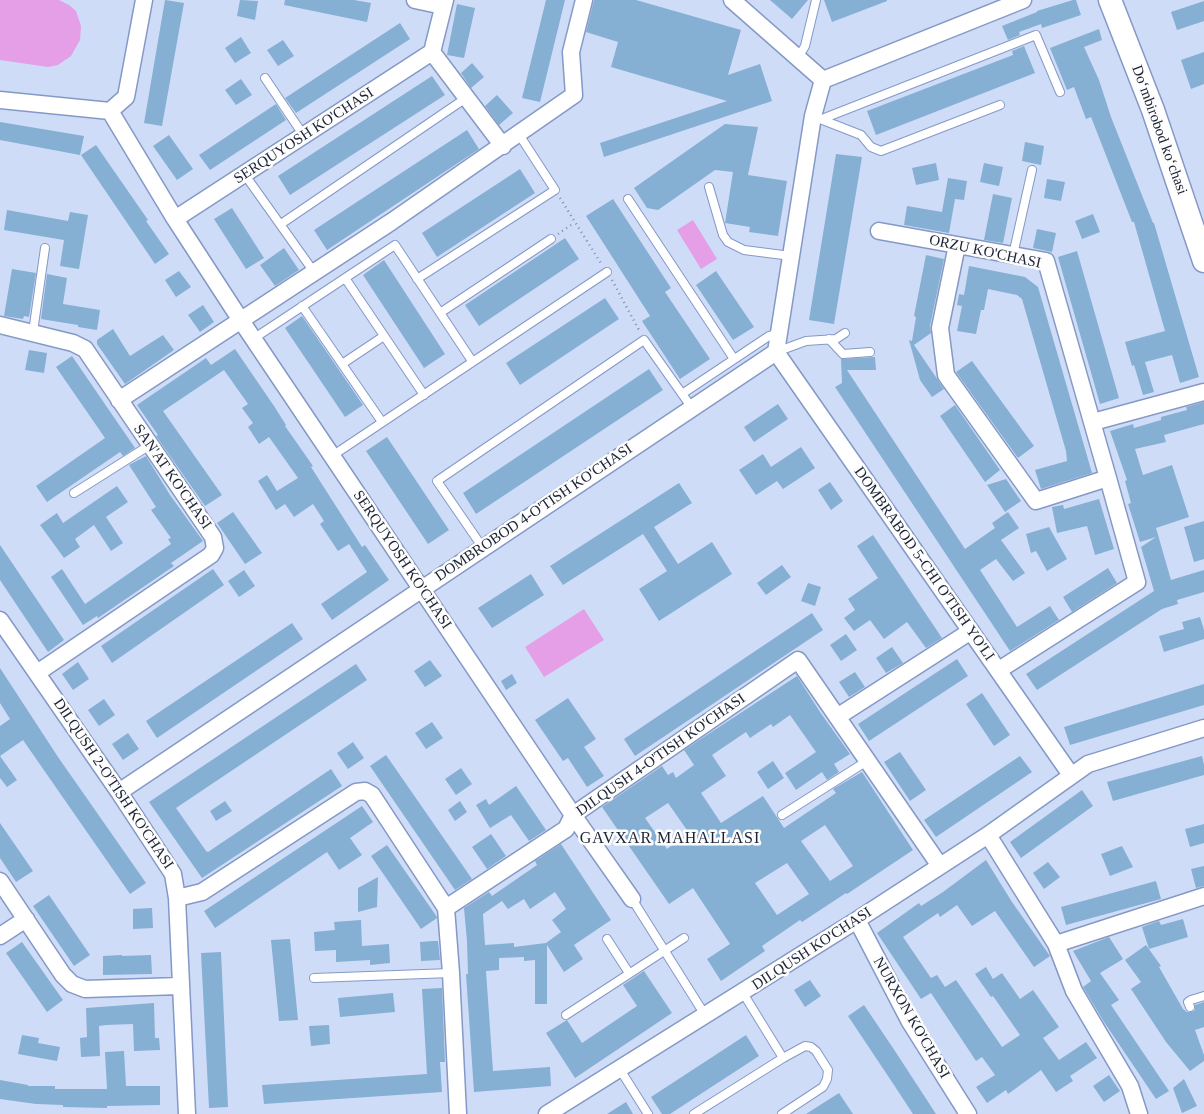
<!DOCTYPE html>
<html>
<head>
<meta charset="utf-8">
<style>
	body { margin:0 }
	canvas { display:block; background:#cedcf8 }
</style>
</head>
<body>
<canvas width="1204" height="1114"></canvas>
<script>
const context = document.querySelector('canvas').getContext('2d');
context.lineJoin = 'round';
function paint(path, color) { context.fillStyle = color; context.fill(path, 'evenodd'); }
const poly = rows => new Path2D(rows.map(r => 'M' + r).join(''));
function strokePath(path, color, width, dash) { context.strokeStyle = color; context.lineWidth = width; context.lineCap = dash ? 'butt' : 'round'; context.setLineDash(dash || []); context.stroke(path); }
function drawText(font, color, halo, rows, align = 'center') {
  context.font = font + ' "Times New Roman",serif'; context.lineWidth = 5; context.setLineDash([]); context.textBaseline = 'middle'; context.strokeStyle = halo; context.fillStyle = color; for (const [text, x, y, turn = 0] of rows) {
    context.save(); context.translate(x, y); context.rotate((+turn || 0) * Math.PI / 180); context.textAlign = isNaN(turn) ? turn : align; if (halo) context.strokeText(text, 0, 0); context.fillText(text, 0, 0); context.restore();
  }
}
paint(poly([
	[0,0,59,0,69,5,76,11,81,26,80,40,71,56,58,65,48,67,0,60],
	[693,220,717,259,701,269,677,230],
	[584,609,604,640,544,677,525,647]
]), '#e49fe7');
paint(poly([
	[165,0,184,3,162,126,144,123],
	[240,0,258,1,255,20,237,16],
	[285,0,354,0,371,3,367,22,284,5],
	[546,0,565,0,540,102,522,98],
	[594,0,636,0,741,30,728,75,760,64,772,101,604,157,600,143,727,101,611,67,618,42,586,32],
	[770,0,808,0,792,19],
	[824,0,887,0,887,1,832,22],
	[1073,0,1076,0,1081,15,1042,28,1041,24,1019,32,1020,35,1008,40,1002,26,1037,12,1037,11],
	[1204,1,1204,21,1177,30,1171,12],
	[457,4,475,8,464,58,447,55],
	[400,23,410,39,296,113,285,98],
	[1099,29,1102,40,1084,47,1099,80,1111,117,1153,223,1154,223,1199,377,1180,383,1172,355,1145,362,1154,392,1143,395,1134,365,1132,366,1125,342,1165,331,1134,222,1132,222,1091,117,1086,119,1074,87,1067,90,1050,48],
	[241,37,251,53,235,63,225,48],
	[283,40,294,56,278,66,267,50],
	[1024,46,1035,73,876,135,867,111,1013,55,1012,51],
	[1204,52,1204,84,1191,89,1181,60],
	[472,63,484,77,471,88,461,73],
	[432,76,445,95,290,195,278,176],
	[241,79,252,95,236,105,225,90],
	[497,95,513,113,499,125,485,106],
	[276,104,286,120,210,170,199,155],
	[0,122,84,136,80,155,0,140],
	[725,124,758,127,748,175,787,181,778,236,749,232,750,227,725,223,733,172,715,170,658,210,647,208,634,188],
	[467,130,479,149,327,250,314,230],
	[169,135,193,169,177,180,153,146],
	[1025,142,1044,146,1041,165,1022,161],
	[96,145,148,220,146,221,169,254,155,264,81,155],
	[836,154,862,157,834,324,809,320],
	[936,163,939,180,916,185,912,168],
	[984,163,1003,167,999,186,980,182],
	[520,169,535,193,437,257,422,233],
	[948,178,967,181,964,200,955,199,949,233,904,225,907,206,942,212],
	[1047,179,1065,182,1061,201,1044,198],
	[993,194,1012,198,1003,243,984,240],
	[613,199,671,288,665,292,710,359,680,379,642,321,650,316,586,216],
	[232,208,264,258,246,269,214,219],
	[7,210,68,221,70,212,88,215,79,269,60,266,64,240,4,230],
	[1093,214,1100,232,1082,239,1075,221],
	[1037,229,1056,233,1052,252,1033,248],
	[565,238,579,259,479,326,465,305],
	[284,248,299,270,275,286,260,265],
	[1077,251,1119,398,1100,404,1058,257],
	[926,255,944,259,930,326,931,333,914,345,944,389,932,397,920,380,909,340,912,341,916,317,914,316],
	[384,260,445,354,424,368,363,275],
	[969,266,1025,277,1038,287,1092,473,1041,489,1035,470,1067,461,1066,451,1022,299,1017,295,988,289,984,310,981,310,976,334,957,331,962,306,957,305,959,294,964,295],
	[12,269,36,273,29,317,24,316,23,319,4,316],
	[179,271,191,287,176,297,165,280],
	[716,271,754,327,733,340,696,285],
	[47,274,67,278,63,304,100,310,97,330,78,327,78,325,41,319],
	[605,298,619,319,520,385,506,363],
	[203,305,214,322,200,332,188,315],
	[302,316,363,405,345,417,285,328],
	[113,329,130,356,163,335,174,350,125,384,97,344,97,340],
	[235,349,274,406,286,425,285,426,313,466,311,467,362,547,365,545,389,580,332,620,321,604,367,572,349,544,338,551,320,524,324,521,313,504,294,517,285,504,276,510,258,481,267,475,277,491,298,478,269,437,259,444,248,427,253,423,242,408,248,404,224,370,163,411,222,495,205,506,156,436,158,435,137,405,206,358,211,365],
	[29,350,47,353,44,373,25,370],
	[72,356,135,448,123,456,120,452,47,502,36,486,105,438,56,367],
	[875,357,876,370,847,370,965,549,995,528,992,523,1008,512,1019,528,1001,540,1025,573,1013,581,996,559,980,570,1017,627,1050,606,1059,620,1010,651,835,387,842,383,841,359],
	[972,361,1034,446,1018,458,956,372],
	[649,369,663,390,476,514,463,493],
	[1204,402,1204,424,1164,435,1166,442,1135,449,1143,475,1172,465,1189,517,1156,528,1171,580,1204,570,1204,592,1177,600,1178,604,1162,609,1037,690,1026,674,1154,591,1141,547,1156,537,1140,542,1128,504,1131,503,1125,481,1127,480,1110,431,1133,424,1134,428,1161,420,1161,417,1187,410,1186,407],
	[778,404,788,419,754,442,744,427],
	[955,405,1000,470,985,482,940,416],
	[387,437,449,530,428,544,366,451],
	[801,447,815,468,783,489,777,481,756,495,739,470,763,454,771,467],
	[146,456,170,495,203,541,171,563,174,566,98,618,97,616,83,625,51,577,62,569,85,604,171,544,168,539,171,538,151,510,156,507,129,465],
	[1006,479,1021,501,1005,512,987,485],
	[830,482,843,501,831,510,818,490],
	[679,483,692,503,654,527,678,564,712,542,732,574,659,621,639,589,667,571,643,534,563,585,550,566],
	[117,486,128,502,106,517,123,543,111,551,94,525,75,539,80,547,64,558,40,525,57,513,63,523],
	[1099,499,1114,549,1095,555,1087,526,1057,533,1052,507,1063,505,1064,509],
	[233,512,262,553,245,564,217,523],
	[1204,521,1204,559,1194,562,1184,527],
	[1049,527,1067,559,1047,571,1036,551,1031,553,1026,534],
	[873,535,942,638,926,648,907,622,884,639,870,620,854,631,844,618,855,610,848,599,878,578,857,546],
	[0,545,64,640,48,652,0,580],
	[782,565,791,577,766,595,757,583],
	[1108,568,1117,583,1072,612,1063,597],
	[213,569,224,585,112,663,101,646],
	[244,570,255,586,239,597,228,581],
	[531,574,544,595,492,628,478,608],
	[808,583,821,587,815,606,801,601],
	[812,613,823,630,635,756,624,739],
	[1200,617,1204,630,1204,639,1164,652,1159,636,1184,629,1182,622],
	[292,623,303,639,157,738,146,721],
	[846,634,857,650,841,661,830,645],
	[892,647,903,663,886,673,876,658],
	[957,659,968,676,869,741,858,724],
	[430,660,442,676,425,687,414,671],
	[78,662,89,679,73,690,62,674],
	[356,664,367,680,176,808,206,851,208,852,331,769,342,786,202,878,149,802],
	[0,668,58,757,146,883,130,894,23,740,0,756,0,726,10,719,0,703],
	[855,672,865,687,849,697,839,682],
	[512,674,517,683,506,690,501,681],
	[797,676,820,712,850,754,834,764,839,772,827,780,822,772,796,790,785,773,816,752,790,715,773,727,771,724,750,738,746,732,712,755,726,776,701,793,721,823,763,796,784,828,836,793,833,789,862,772,913,850,847,894,846,893,802,922,800,920,762,946,765,951,721,981,707,959,730,944,693,888,669,904,602,807,662,766,668,775,673,772,676,778,694,765,684,750],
	[668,803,689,833,667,849,645,818],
	[825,825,853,866,830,881,801,841],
	[787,863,809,894,777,915,755,883],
	[1204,684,1204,705,1070,745,1064,727],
	[982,693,1010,735,994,746,966,704],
	[568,698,596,739,584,747,604,776,587,787,568,758,563,761,535,720],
	[104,699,115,715,99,726,88,710],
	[432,722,443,738,426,749,415,733],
	[128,733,139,749,123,760,112,744],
	[353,742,364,758,348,769,337,753],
	[900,752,926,790,910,801,884,762],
	[386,755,472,879,455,890,370,766],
	[0,756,17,780,7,787,0,778],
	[1020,756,1032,772,936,837,924,820],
	[1202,756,1204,765,1204,775,1113,801,1107,782],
	[773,761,784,778,768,789,757,772],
	[461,768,472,784,456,795,445,779],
	[516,786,546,830,529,841,511,815,490,828,476,805,486,799,489,805],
	[1082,790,1093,806,1021,858,1010,842],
	[225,801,232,811,216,821,210,811],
	[460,801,467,812,455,821,448,810],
	[362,806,373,822,350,838,362,855,339,870,327,852,215,928,204,911],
	[0,823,33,871,16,882,0,858],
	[1204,824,1204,843,1190,847,1185,829],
	[491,834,506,856,487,869,472,847],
	[561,844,611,920,574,945,583,959,564,972,547,945,547,1004,535,1004,535,960,524,961,524,957,499,958,499,970,486,971,493,1071,550,1067,551,1086,474,1092,466,974,468,974,467,941,464,908,489,892,492,896,537,865,535,861],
	[555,892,566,909,552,920,561,932,546,943,514,947,514,943,485,945,483,914,502,901,508,909,524,899,530,909],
	[387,845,437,917,437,918,421,929,371,856],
	[1122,846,1133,867,1110,876,1101,854],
	[986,860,1012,902,1050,956,1034,967,995,911,972,926,957,905,940,917,938,913,903,937,931,978,937,975,945,987,956,980,1002,1047,1020,1035,993,996,991,997,975,974,986,967,993,979,1002,973,1020,999,1033,990,1059,1027,1043,1038,1059,1060,1086,1042,1097,1058,1070,1076,1073,1081,1056,1092,1041,1070,1008,1094,1006,1090,987,1103,976,1087,995,1075,982,1057,976,1061,931,993,921,999,877,933,919,903,921,906,943,892],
	[1048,862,1060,877,1044,889,1033,873],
	[1204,866,1204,886,1196,888,1191,869],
	[378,877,377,907,358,912,358,888],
	[1156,881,1161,899,1066,925,1061,907],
	[49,895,90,955,74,966,33,906],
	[152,908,153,928,133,929,133,909],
	[1183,919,1188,937,1149,949,1142,927,1159,921,1161,925],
	[361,920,362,946,389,944,390,963,370,965,370,960,336,962,336,950,315,951,314,932,335,930,334,922],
	[1109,937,1123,959,1100,973,1119,1000,1111,1005,1169,1091,1156,1099,1104,1022,1083,987,1091,981,1073,951],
	[290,939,298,1020,279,1021,271,940],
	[433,941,438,941,440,960,421,961,420,942],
	[22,942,63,1000,47,1012,6,953],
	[1146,945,1161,966,1159,967,1183,1009,1187,1012,1192,1012,1195,1010,1195,1005,1204,1002,1204,1027,1195,1030,1204,1055,1204,1061,1190,1071,1166,1042,1131,989,1141,982,1125,960],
	[221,952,228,1107,209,1108,201,953],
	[122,955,122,956,151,955,152,974,103,975,103,956],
	[644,971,672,1013,575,1078,546,1033,567,1020,582,1043,637,1006,623,985],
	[810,980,821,996,805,1007,794,990],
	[442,988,445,1062,440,1062,442,1092,264,1104,262,1085,427,1074,422,989],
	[393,993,395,1012,340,1017,338,998],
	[154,1003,155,1038,159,1038,160,1050,134,1051,133,1024,106,1025,99,1026,100,1056,81,1057,80,1038,87,1037,86,1008],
	[864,1005,893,1048,936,1114,913,1114,892,1082,848,1016],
	[329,1025,330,1044,311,1046,309,1026],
	[22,1035,39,1038,38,1043,60,1047,57,1061,18,1054],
	[746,1035,759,1056,670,1114,662,1114,651,1097],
	[124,1051,126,1086,160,1086,160,1105,107,1106,107,1108,63,1107,63,1105,36,1104,0,1099,0,1080,28,1085,28,1086,55,1086,55,1089,107,1089,105,1052],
	[1109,1075,1120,1091,1104,1102,1093,1086],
	[1184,1079,1197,1106,1182,1113,1173,1088],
	[839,1093,853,1114,806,1114],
	[626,1102,633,1114,607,1114]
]), '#86afd4');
const service = poly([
	[798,58,805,46,816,0],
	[265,78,304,136],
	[820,119,861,135,871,147,881,151,1000,105],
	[822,119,1036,35,1060,92],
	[245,175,314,272],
	[709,187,723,235,728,242,744,250,791,256],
	[628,199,734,359],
	[281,224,466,98],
	[1013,255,1032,170],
	[345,278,424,395],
	[417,279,555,190,518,133],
	[302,306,382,422],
	[440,313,551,239],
	[33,332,45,248],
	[253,339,395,245,472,361],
	[829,339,843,354,870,352],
	[776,352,806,341,836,339,845,333],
	[342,364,384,336],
	[682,394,769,336,779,333],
	[332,456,607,272],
	[74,493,150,445],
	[483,548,437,481,644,340,692,408],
	[782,815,867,761],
	[632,899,705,1015],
	[607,939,629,973],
	[314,978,451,973],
	[743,993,783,1058,805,1046,811,1047,816,1051,828,1070,827,1079,823,1087,782,1114],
	[1190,1007,1188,1002,1191,1000,1204,996],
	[566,1015,684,938],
	[619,1068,648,1114],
	[694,1114,783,1058]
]);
const minor = poly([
	[144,0,126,97,110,111,175,219,240,319,573,815,632,899],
	[415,0,443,6],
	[445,0,432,52,503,146],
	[732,0,823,80],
	[823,80,1023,0],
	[0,100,110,111],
	[175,219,432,52],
	[879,231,1046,261,1108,478,1137,582,999,670],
	[957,245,940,328,946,375,1036,501,1108,478],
	[0,325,73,343,85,349,213,537,215,548,211,555,37,673],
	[776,352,1071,775],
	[776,352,813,116,823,80],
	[119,400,391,222,574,95,571,52,584,0],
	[1093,422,1204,392],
	[0,620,119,792,173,874,177,898,187,1114],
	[837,717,971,631],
	[119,792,776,352],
	[988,835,1056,944,1074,991,1130,1086,1139,1114],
	[0,881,63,975,72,984,85,989,180,986],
	[177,898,202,892,356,792,365,791,372,795,446,908,451,973,458,1114],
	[446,908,566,829,573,815,798,660,940,866],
	[857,920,910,1022,968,1114],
	[0,936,26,919],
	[1056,944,1204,896],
	[547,1114,857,920,988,835,1088,764,1204,728]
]);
const secondary = poly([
	[1110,0,1153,110,1204,261]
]);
strokePath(service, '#8599c6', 10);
strokePath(minor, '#8599c6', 19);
strokePath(secondary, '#8599c6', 25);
strokePath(poly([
	[560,198,602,265],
	[558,234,574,223],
	[612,280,640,332]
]), '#828ea5', 2.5, [1, 4]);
strokePath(service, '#fff', 8);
strokePath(minor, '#fff', 16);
strokePath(secondary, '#fff', 22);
drawText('15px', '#1a2233', '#fdfdfd', [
	["Doʻmbirobod koʻchasi",1159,130,70],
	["SERQUYOSH KO'CHASI",304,136,-33],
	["ORZU KO'CHASI",985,252,12],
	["SAN'AT KO'CHASI",172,477,55],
	["DOMBROBOD 4-O'TISH KO'CHASI",534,513,-34],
	["SERQUYOSH KO'CHASI",402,560,56],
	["DOMBRABOD 5-CHI O'TISH YO'LI",924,564,55],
	["DILQUSH 4-O'TISH KO'CHASI",661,755,-35],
	["DILQUSH 2-O'TISH KO'CHASI",113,784,56],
	["DILQUSH KO'CHASI",812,949,-33],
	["NURXON KO'CHASI",911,1018,60]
]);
context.letterSpacing = '1px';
drawText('16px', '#1a2233', '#fdfdfd', [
	["GAVXAR MAHALLASI",670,839]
]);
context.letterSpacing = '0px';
</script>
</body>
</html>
